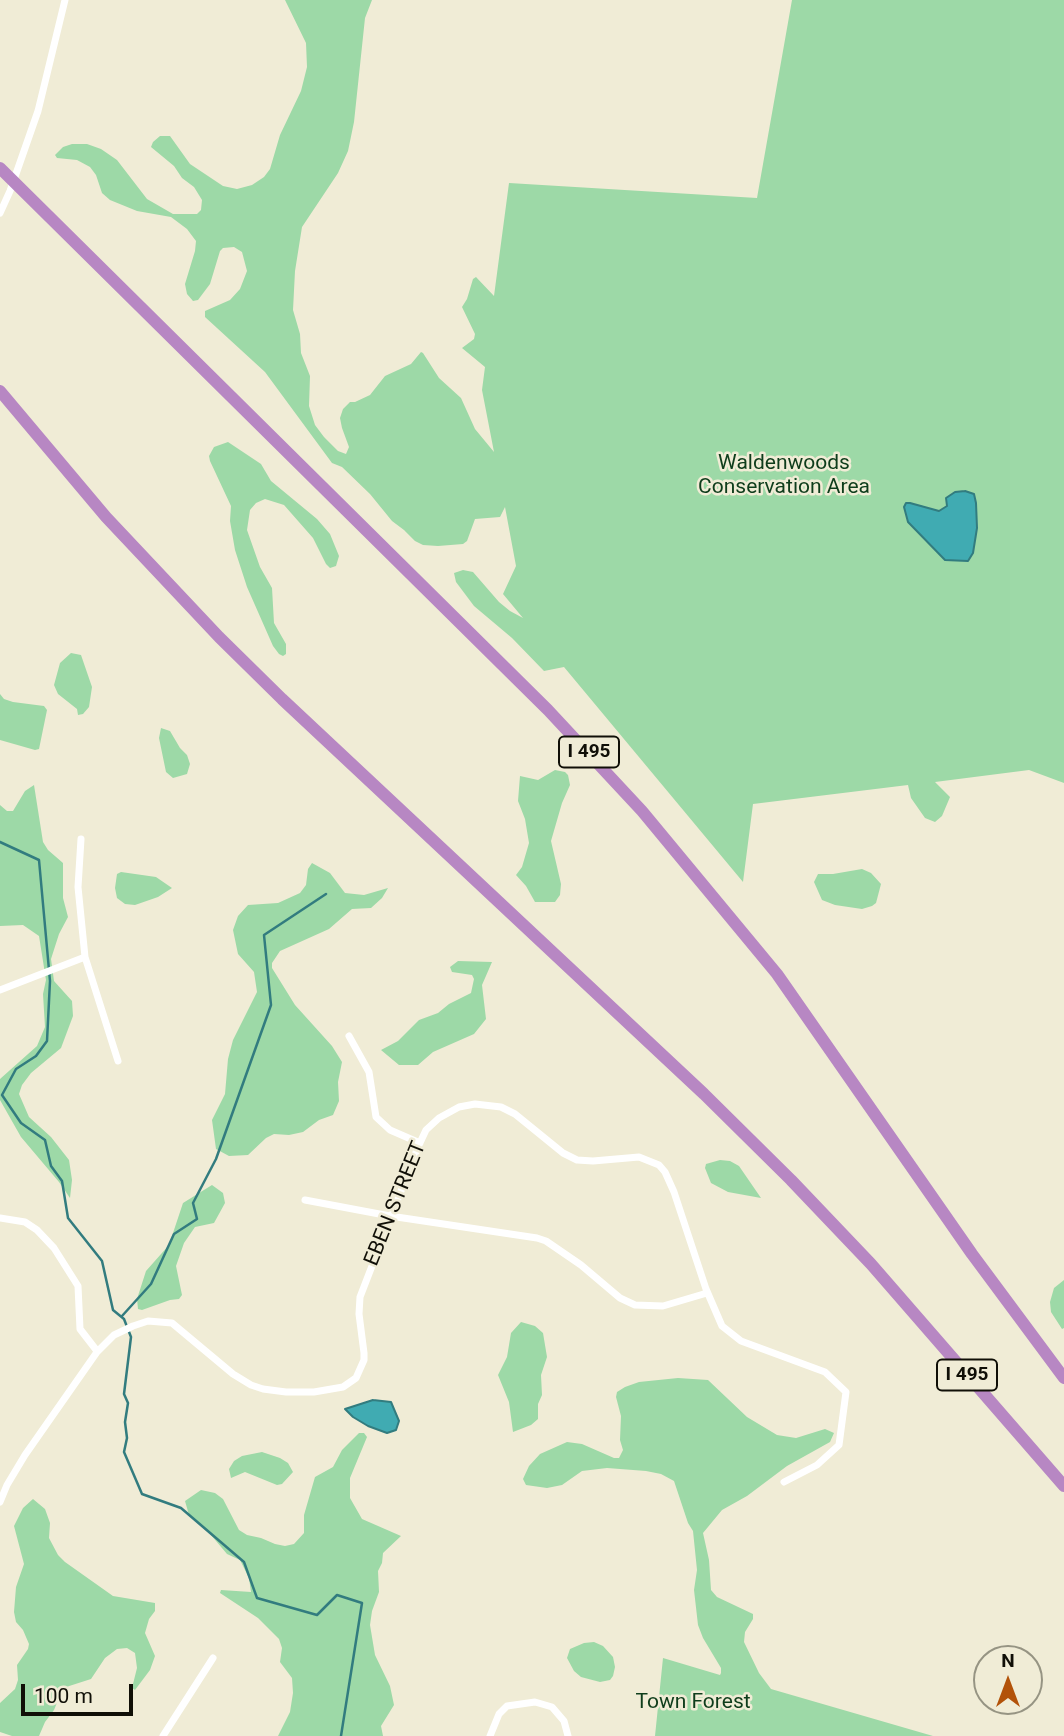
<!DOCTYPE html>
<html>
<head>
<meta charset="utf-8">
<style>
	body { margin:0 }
	#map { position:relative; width:1064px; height:1736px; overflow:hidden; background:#f0ecd6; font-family:Roboto,sans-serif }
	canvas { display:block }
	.north { position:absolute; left:973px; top:1645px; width:70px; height:70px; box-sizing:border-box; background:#f0ecd6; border:2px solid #969483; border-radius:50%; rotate:0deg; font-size:19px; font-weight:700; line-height:28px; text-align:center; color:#100f07 }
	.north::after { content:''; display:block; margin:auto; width:24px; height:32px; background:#b25209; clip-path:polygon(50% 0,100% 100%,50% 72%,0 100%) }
	.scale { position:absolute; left:21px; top:1684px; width:112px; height:32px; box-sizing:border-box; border:4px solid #100f07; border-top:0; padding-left:9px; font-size:21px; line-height:24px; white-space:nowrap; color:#100f07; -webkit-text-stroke:5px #f0ecd6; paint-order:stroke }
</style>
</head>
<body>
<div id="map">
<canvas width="1064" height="1736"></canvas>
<div class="north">N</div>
<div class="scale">100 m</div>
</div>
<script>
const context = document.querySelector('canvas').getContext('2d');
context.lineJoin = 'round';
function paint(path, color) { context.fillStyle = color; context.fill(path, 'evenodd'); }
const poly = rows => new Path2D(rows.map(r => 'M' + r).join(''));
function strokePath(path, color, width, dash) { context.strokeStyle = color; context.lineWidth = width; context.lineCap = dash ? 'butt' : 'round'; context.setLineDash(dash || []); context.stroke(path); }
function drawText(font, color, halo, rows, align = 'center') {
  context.font = font + ' Roboto,sans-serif'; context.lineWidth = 5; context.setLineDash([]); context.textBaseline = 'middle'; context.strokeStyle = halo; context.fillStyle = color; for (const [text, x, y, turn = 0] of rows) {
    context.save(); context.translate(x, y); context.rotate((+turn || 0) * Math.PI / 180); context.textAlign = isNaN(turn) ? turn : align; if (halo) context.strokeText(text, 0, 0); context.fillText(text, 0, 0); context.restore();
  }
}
paint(poly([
	[285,0,372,0,365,18,354,122,348,151,338,173,302,227,295,271,293,310,300,334,301,353,310,376,309,406,315,425,324,437,338,451,346,454,349,447,342,428,340,418,343,409,350,402,355,402,370,395,385,376,411,364,421,352,423,353,439,378,461,398,475,429,494,452,482,390,485,367,462,348,474,339,475,334,462,307,467,299,473,279,476,277,494,296,509,183,757,198,792,0,1064,0,1064,783,1029,770,935,782,950,797,942,816,935,822,925,818,911,798,908,785,753,804,743,882,564,667,544,671,512,638,474,606,456,582,454,573,463,570,473,572,499,602,510,611,523,618,503,594,516,566,505,507,500,517,475,519,467,541,463,544,438,546,423,545,415,541,404,530,392,521,370,494,342,467,332,463,265,372,205,317,205,311,230,300,240,289,247,271,242,252,234,247,223,248,220,251,210,284,198,300,193,301,187,294,185,284,195,251,196,241,187,229,171,217,137,211,110,200,102,193,96,175,90,167,77,160,57,158,55,155,63,147,72,144,87,144,101,149,117,160,147,199,173,214,197,214,201,210,202,200,194,187,182,178,174,166,151,147,153,142,160,136,170,136,190,164,223,186,237,189,252,185,264,177,270,169,280,135,301,91,307,67,306,43],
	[228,442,261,464,271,481,317,519,330,534,339,556,336,566,330,568,326,564,313,538,284,505,265,499,256,503,250,510,247,530,260,567,272,588,274,623,286,644,286,654,283,656,279,654,273,646,247,587,235,550,230,521,231,506,210,461,209,456,214,447],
	[71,653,81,655,92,687,89,707,83,714,78,715,77,709,58,694,54,685,60,663],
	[0,694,4,699,13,702,44,706,47,710,39,749,35,750,0,740],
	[161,728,170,731,180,748,187,755,190,764,187,774,173,778,166,772,159,738],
	[555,770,565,772,568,775,570,785,562,803,551,841,561,884,560,895,555,902,535,902,526,886,516,875,522,867,529,843,525,819,518,801,520,776,538,780],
	[34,785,43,842,48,850,63,863,63,898,68,917,59,934,51,959,54,981,72,1001,73,1016,61,1048,31,1073,22,1085,19,1094,29,1117,51,1137,69,1160,72,1180,70,1198,59,1182,21,1137,0,1100,0,1079,37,1046,45,1027,43,994,46,980,39,936,23,925,0,926,0,805,7,811,13,811,25,791],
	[312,863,330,873,345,893,364,895,388,888,382,898,371,908,352,909,329,929,280,951,272,963,272,968,295,1005,332,1046,342,1062,338,1082,339,1101,333,1115,319,1120,303,1132,289,1135,274,1134,266,1138,248,1155,229,1156,216,1149,212,1120,225,1094,228,1059,233,1040,257,992,254,972,238,954,233,930,238,916,248,905,278,903,300,893,306,885,308,869],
	[862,869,871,873,881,884,876,903,872,906,862,909,835,905,822,900,814,882,818,874,833,874],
	[121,872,156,877,172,888,158,897,135,905,125,904,117,898,115,888,117,874],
	[458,961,492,962,482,985,486,1019,474,1034,433,1052,418,1065,399,1065,381,1050,398,1041,419,1020,438,1013,449,1004,471,993,474,979,472,975,452,972,450,967],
	[720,1160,730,1161,739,1166,761,1198,728,1192,711,1183,705,1168,706,1164],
	[212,1185,223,1193,225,1203,214,1223,195,1227,184,1243,176,1266,182,1295,179,1299,170,1300,142,1310,138,1309,137,1299,146,1271,169,1245,183,1203],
	[1064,1280,1064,1328,1062,1329,1051,1312,1050,1302,1054,1288],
	[521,1322,535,1326,543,1333,547,1357,541,1375,542,1395,538,1404,538,1419,531,1425,513,1432,509,1402,498,1375,507,1357,511,1333],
	[678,1378,708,1380,747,1417,777,1435,796,1438,825,1429,834,1433,830,1442,787,1466,747,1496,722,1510,703,1533,709,1560,711,1590,717,1597,753,1614,753,1619,745,1632,744,1642,759,1673,771,1689,933,1736,655,1736,663,1658,720,1675,721,1673,721,1668,703,1638,698,1625,694,1590,697,1570,693,1531,688,1523,674,1481,661,1474,646,1471,607,1468,582,1471,562,1485,547,1488,526,1485,523,1479,529,1466,540,1454,567,1442,582,1444,614,1458,619,1458,623,1450,620,1440,621,1416,616,1397,617,1392,625,1387,639,1382],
	[359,1433,364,1433,367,1437,350,1478,350,1498,362,1519,401,1536,383,1553,382,1563,378,1571,379,1592,372,1611,370,1625,375,1655,390,1686,394,1705,381,1726,383,1736,278,1736,290,1712,293,1693,292,1678,280,1662,282,1648,279,1639,258,1618,220,1593,221,1590,251,1592,249,1578,240,1560,227,1554,211,1535,189,1515,185,1501,201,1490,215,1493,223,1499,239,1530,247,1535,261,1538,275,1544,285,1546,294,1544,304,1533,304,1515,315,1477,333,1467,342,1450],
	[262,1452,280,1458,288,1463,293,1472,282,1484,277,1485,245,1472,231,1478,229,1469,234,1461,242,1456],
	[33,1499,45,1509,50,1523,49,1538,58,1555,65,1562,113,1596,155,1603,155,1611,149,1619,145,1633,155,1656,150,1670,135,1690,132,1688,137,1668,135,1653,127,1648,117,1649,105,1658,91,1679,63,1688,54,1710,45,1722,39,1736,12,1736,0,1732,0,1703,15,1689,18,1680,17,1665,28,1649,29,1644,23,1630,16,1622,14,1612,16,1587,24,1564,14,1526,23,1508],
	[594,1642,603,1646,613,1657,615,1667,613,1676,610,1680,600,1682,581,1677,574,1671,567,1658,570,1649,584,1643]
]), '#9dd9a7');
const water = poly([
	[965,491,974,494,976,503,977,528,973,553,968,561,945,560,908,522,904,507,906,503,910,503,939,511,947,506,946,498,955,492,965,491],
	[373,1400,391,1402,399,1421,396,1430,387,1433,368,1426,353,1417,345,1409,373,1400]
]);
paint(water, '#40abb2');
strokePath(water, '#327c7f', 2);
strokePath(poly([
	[0,842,39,860,50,981,47,1041,36,1056,16,1069,2,1095,21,1123,45,1140,51,1166,62,1181,68,1218,102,1261,113,1310,124,1319,131,1337,124,1394,128,1403,125,1422,127,1438,124,1452,142,1494,181,1508,244,1562,257,1598,317,1615,337,1595,362,1603,341,1736],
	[122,1316,151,1284,174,1234,197,1219,193,1203,216,1159,271,1005,264,935,326,894]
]), '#327c7f', 2.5);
strokePath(poly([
	[0,213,10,191,38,111,65,0],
	[81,839,78,887,85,957,118,1061],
	[0,990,85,957],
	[349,1036,369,1072,376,1117,390,1130,420,1143],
	[305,1200,390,1216,537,1238,546,1241,581,1265,620,1298,635,1305,663,1306,707,1293],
	[0,1218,25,1222,37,1230,54,1248,78,1286,80,1329,97,1351],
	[0,1502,7,1485,25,1455,97,1352,114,1335,133,1326,148,1321,172,1323,233,1374,251,1385,263,1389,286,1392,314,1392,343,1387,356,1378,364,1360,364,1353,359,1314,360,1297,418,1147,426,1130,439,1118,459,1107,475,1104,501,1107,515,1114,563,1153,577,1160,593,1161,639,1157,659,1165,665,1172,674,1192,706,1289,722,1326,741,1341,825,1372,846,1392,839,1445,817,1465,784,1482],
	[163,1736,213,1658],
	[490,1736,499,1714,507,1706,535,1702,552,1707,564,1721,568,1736]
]), '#fff', 7);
strokePath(poly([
	[0,168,548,710,642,811,777,974,972,1254,1064,1378],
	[0,391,106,517,219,637,282,699,704,1094,791,1180,871,1264,1064,1486]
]), '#b787c3', 12);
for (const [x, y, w] of [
	[589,752,60],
	[967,1375,60]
]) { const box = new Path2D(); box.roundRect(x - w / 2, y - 15.5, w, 31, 5); context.fillStyle = '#f0ecd6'; context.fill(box); strokePath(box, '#100f07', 2); }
drawText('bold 19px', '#100f07', null, [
	["I 495",589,752],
	["I 495",967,1375]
]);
drawText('21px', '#0e3d1b', '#f0ecd6', [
	["Waldenwoods",784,464],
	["Conservation Area",784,488],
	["Town Forest",693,1703]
]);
drawText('21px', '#100f07', '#f0ecd6', [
	["EBEN STREET",396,1204,-68]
]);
</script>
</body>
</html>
